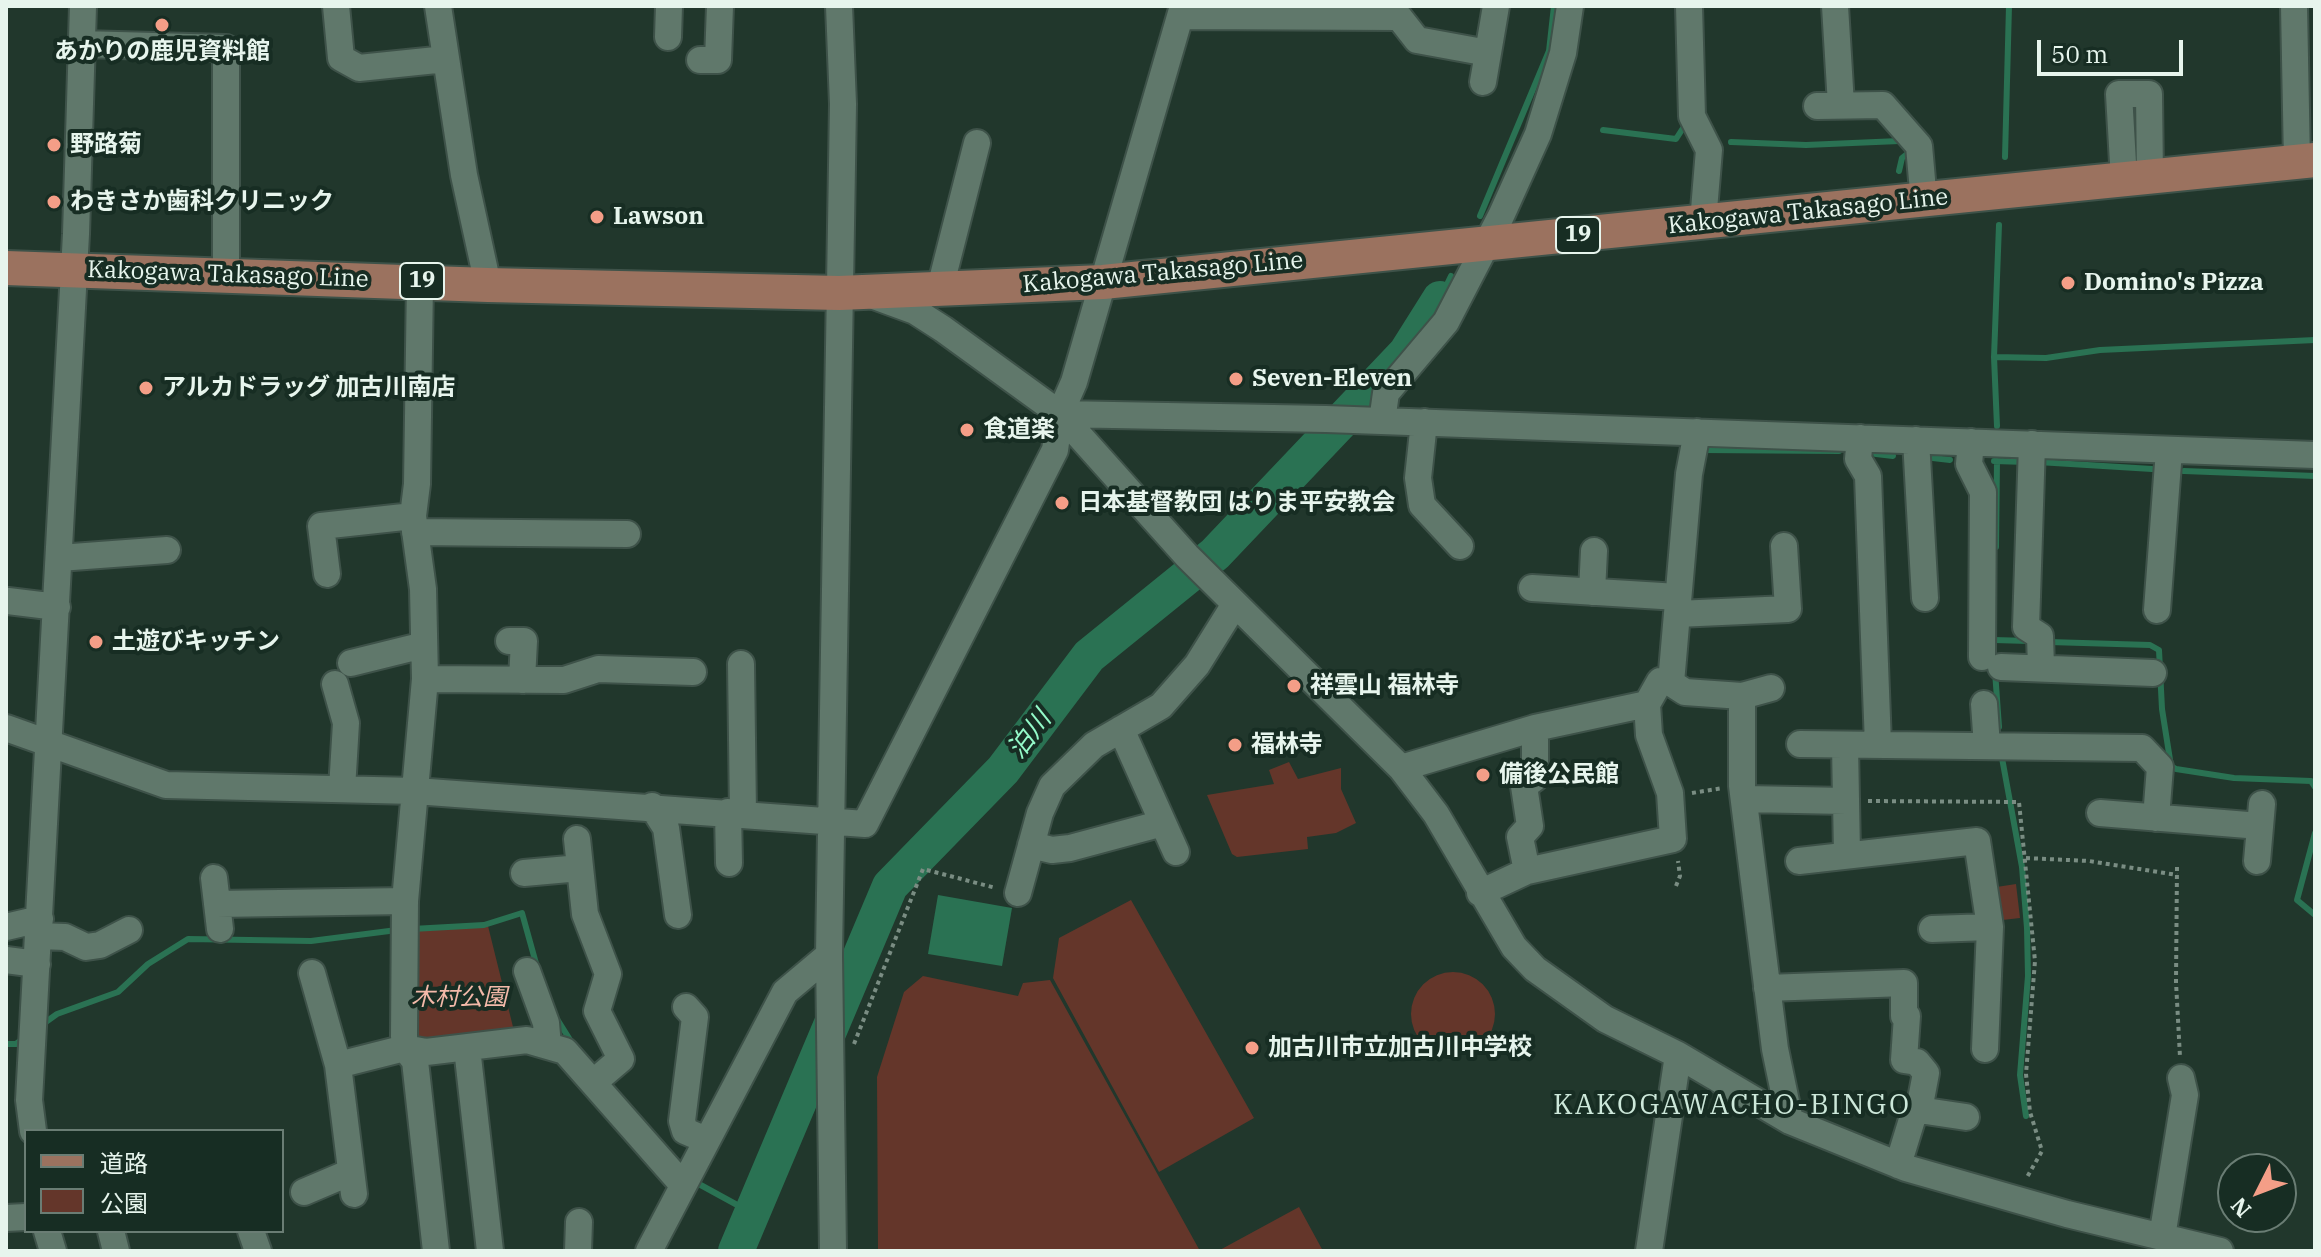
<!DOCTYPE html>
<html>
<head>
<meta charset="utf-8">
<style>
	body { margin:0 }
	#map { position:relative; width:2321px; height:1257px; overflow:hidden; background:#21372c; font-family:"IBM Plex Serif","Noto Sans JP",serif }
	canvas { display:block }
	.frame { position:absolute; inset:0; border:8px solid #e7f5ed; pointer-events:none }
	.legend { position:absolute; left:24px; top:1129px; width:260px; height:104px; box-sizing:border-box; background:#172d23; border:2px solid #6a7d74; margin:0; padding:10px 14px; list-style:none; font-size:24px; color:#e7f5ed }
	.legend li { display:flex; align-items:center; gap:16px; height:40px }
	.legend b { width:40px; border:2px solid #6a7d74 }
	.north { position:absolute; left:2217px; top:1153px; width:80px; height:80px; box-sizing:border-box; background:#172d23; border:2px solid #6a7d74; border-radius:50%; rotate:228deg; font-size:22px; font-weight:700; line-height:32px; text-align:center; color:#e7f5ed }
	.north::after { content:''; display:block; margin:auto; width:28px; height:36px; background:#f49e87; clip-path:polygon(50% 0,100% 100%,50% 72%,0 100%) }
	.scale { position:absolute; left:2037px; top:40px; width:146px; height:36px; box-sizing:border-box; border:4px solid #e7f5ed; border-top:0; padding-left:10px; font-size:24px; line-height:28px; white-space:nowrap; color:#e7f5ed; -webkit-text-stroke:6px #172d23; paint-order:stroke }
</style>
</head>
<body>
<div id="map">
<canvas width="2321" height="1257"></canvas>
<div class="frame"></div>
<ul class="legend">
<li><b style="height:10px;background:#9b725f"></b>道路</li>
<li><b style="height:22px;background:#64362a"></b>公園</li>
</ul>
<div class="north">N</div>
<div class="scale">50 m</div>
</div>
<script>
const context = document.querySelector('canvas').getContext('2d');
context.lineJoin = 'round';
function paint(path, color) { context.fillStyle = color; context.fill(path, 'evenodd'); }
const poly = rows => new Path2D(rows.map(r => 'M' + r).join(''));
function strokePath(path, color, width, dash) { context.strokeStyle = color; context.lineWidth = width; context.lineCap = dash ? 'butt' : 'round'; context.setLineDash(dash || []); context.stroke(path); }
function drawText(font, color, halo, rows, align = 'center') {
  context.font = font + ' "IBM Plex Serif","Noto Sans JP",serif'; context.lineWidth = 8; context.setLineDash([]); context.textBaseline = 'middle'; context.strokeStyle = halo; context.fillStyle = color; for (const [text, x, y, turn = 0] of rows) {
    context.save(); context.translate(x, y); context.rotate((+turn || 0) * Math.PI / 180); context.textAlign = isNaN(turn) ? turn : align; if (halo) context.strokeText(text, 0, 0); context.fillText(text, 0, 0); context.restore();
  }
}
paint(poly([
	[1289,762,1298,779,1341,768,1341,789,1356,823,1336,833,1307,837,1308,849,1237,857,1232,854,1207,795,1274,784,1269,770],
	[2016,884,2020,918,1994,921,1990,888],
	[1131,900,1254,1118,1159,1172,1053,978,1059,938],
	[415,926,488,926,515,1035,428,1048,413,1039],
	'1411 1014a42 42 0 1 1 84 0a42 42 0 1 1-84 0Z',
	[923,976,1018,996,1023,983,1050,980,1200,1251,878,1251,877,1077,904,992],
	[1299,1207,1323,1251,1218,1251]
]), '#64362a');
paint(poly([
	[938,895,1012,908,1002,966,928,954]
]), '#2a7253');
strokePath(poly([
	[1603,130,1676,139,1685,125],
	[1731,142,1806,145,1899,141],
	[2005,157,2009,6],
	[1899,171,1902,158,1912,150],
	[1480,216,1549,51,1554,6],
	[1440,299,1451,276],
	[1994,357,2046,358,2100,350,2315,340],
	[1997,426,1994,357,1999,225],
	[1701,450,1839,451],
	[1876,454,1893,456],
	[1924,457,1950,460],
	[1994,461,2027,462],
	[2038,462,2152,469],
	[2184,471,2315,476],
	[1996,547,1997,461],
	[1994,640,2029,641],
	[2049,642,2150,645,2159,650,2162,709,2171,766,2176,769,2234,778,2311,781,2315,787],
	[1995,671,1999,727],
	[2002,758,2022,867,2027,928,2028,976,2020,1075,2026,1116],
	[2315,833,2297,900,2315,915],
	[412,929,484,925,522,913,537,967],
	[557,1019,572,1043],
	[43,1024,57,1014,118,992,148,964,188,939,311,941,397,930],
	[6,1044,16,1044,24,1038],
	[691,1184,697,1183,750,1212]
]), '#2a7253', 6);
strokePath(poly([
	[736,1251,890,886,1003,770,1089,656,1215,554,1406,353,1440,299]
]), '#2a7253', 36);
const minor = poly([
	[336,6,341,58,359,68,446,59],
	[438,6,464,175,488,285],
	[1689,6,1692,116,1709,150,1703,222],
	[1835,6,1841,105],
	[2294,6,2297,162],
	[1182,16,1399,17,1417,40,1488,53,1496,6],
	[668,37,669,6],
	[82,44,226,48,226,275],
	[700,60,718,60,720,6],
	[1483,82,1488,53],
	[1817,106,1883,105,1919,146,1924,202],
	[2124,180,2119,94,2149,94,2150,178],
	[420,281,417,484,413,516,423,589,425,679,405,901,404,1036,405,1048,415,1061,436,1251],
	[940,288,977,143],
	[874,296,915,311,943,329,1060,414,1326,419,2315,455],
	[1060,414,1187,556,1401,768,1436,814,1514,947,1535,969,1605,1019,1678,1055,1790,1121,1906,1168,2067,1214,2220,1251],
	[1382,421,1386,393,1446,322,1501,216,1538,134,1563,53,1570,6],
	[1424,422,1418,478,1422,505,1460,546],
	[1697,432,1689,474,1671,683,1685,692,1742,696,1742,786,1775,1049,1790,1121],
	[1860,438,1858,459,1868,476,1878,745],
	[1916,440,1925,598],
	[1971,442,1969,464,1983,492,1982,657],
	[2032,444,2026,627,2040,636,2041,667],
	[415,532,627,534],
	[59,558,167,550],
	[327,574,321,526,413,516],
	[1532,588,1678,597],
	[1592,592,1594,551],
	[8,601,57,607],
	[2157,610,2169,450],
	[1677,614,1788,609,1784,546],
	[509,641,524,641,522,680],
	[351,663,424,645],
	[741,664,743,813],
	[2001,667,2153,673],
	[425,679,564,680,598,669,693,672],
	[335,684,346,723,342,789],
	[1742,696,1771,688],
	[1984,704,1987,746],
	[6,728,166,785,415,791,865,824,1055,450,1060,414,1074,382,1183,6],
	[1121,729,1176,852],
	[1800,744,2142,748,2160,767,2156,818],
	[1845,745,1847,854],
	[1401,768,1535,728,1647,704],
	[1746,799,1846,801],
	[652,806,666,828,678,915],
	[728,812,729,863],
	[2100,813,2260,826],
	[577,839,585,914,608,974,597,1011,621,1059,594,1082],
	[1031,845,1052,850,1070,848,1163,823],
	[1799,861,1977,841,1990,927,1985,1049],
	[2257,861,2262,804],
	[1527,871,1520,837,1530,826,1524,786,1535,778,1535,728],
	[524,873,580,868],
	[214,878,220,929],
	[1018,893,1040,813,1052,786,1094,745,1161,706,1197,665,1235,604],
	[1480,893,1527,871,1673,839,1670,793,1649,735,1647,704,1660,681,1671,683],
	[217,904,405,901],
	[6,927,40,919],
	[1932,929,1990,927],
	[39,936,65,937,86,947,100,945,129,930],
	[6,960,37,964],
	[527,971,546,1023,548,1046],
	[312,973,338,1065,354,1194],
	[1767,988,1904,983,1904,1016,1907,1016,1904,1060,1917,1062,1926,1073,1919,1110,1914,1113,1898,1165],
	[686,1007,695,1017,682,1121,685,1131,706,1140],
	[467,1048,490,1251],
	[338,1065,405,1048,426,1052,527,1040,565,1051,682,1184],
	[1919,1110,1966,1117],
	[33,1131,29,1100,76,234,83,6],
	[304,1192,351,1172],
	[6,1218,26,1217],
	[47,1231,53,1251],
	[111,1231,116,1251],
	[251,1231,258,1251],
	[2162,1237,2185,1095,2181,1078],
	[578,1251,579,1222],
	[649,1251,785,992,829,955],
	[833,1251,829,955,843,104,839,6],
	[1649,1251,1678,1055]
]);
const major = poly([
	[6,268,488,285,839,293,1103,282,2315,160]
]);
strokePath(minor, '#3e5249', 30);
strokePath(major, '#3e5249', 38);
strokePath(poly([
	[1692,793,1723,788],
	[1868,801,2019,802,2035,961,2026,1074,2030,1112,2042,1151,2026,1179],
	[2026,858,2089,861,2177,875],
	[2177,867,2176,982,2180,1057],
	[1676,886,1680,876,1678,861],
	[854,1044,923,869,996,888]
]), '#7a8d83', 4, [4, 4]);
strokePath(minor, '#60786b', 26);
strokePath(major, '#9b725f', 34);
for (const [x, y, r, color] of [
	[162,25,8,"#f49e87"],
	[54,145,8,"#f49e87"],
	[54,202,8,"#f49e87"],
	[597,217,8,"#f49e87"],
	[2068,283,8,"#f49e87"],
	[1236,379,8,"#f49e87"],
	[146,388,8,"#f49e87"],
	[967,430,8,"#f49e87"],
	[1062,503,8,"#f49e87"],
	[96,642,8,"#f49e87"],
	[1294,686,8,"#f49e87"],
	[1235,745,8,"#f49e87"],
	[1483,775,8,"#f49e87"],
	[1252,1048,8,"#f49e87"]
]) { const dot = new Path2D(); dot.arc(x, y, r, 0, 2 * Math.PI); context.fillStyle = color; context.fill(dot); strokePath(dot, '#172d23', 3); }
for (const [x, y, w] of [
	[1578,235,44],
	[422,281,44]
]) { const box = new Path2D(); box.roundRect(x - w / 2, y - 18, w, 36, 6); context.fillStyle = '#172d23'; context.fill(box); strokePath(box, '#e7f5ed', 2); }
drawText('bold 22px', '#e7f5ed', null, [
	["19",1578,235],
	["19",422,281]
]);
drawText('bold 24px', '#e7f5ed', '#172d23', [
	["あかりの鹿児資料館",162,52,"center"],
	["野路菊",70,145],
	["わきさか歯科クリニック",70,202],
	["Lawson",613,217],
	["Domino's Pizza",2084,283],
	["Seven-Eleven",1252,379],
	["アルカドラッグ 加古川南店",162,388],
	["食道楽",983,430],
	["日本基督教団 はりま平安教会",1078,503],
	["土遊びキッチン",112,642],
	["祥雲山 福林寺",1310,686],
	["福林寺",1251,745],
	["備後公民館",1499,775],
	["加古川市立加古川中学校",1268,1048]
], 'left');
drawText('24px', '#e7f5ed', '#172d23', [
	["Kakogawa Takasago Line",1808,212,-6],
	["Kakogawa Takasago Line",1163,273,-5],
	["Kakogawa Takasago Line",228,275,2]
]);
drawText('italic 24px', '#f3b9a9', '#172d23', [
	["木村公園",459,998]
]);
drawText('italic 26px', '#94fac9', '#172d23', [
	["泊川",1030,735,-53]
]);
context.letterSpacing = '2px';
drawText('28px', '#cde8da', '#172d23', [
	["KAKOGAWACHO-BINGO",1732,1106]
]);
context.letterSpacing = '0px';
</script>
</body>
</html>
